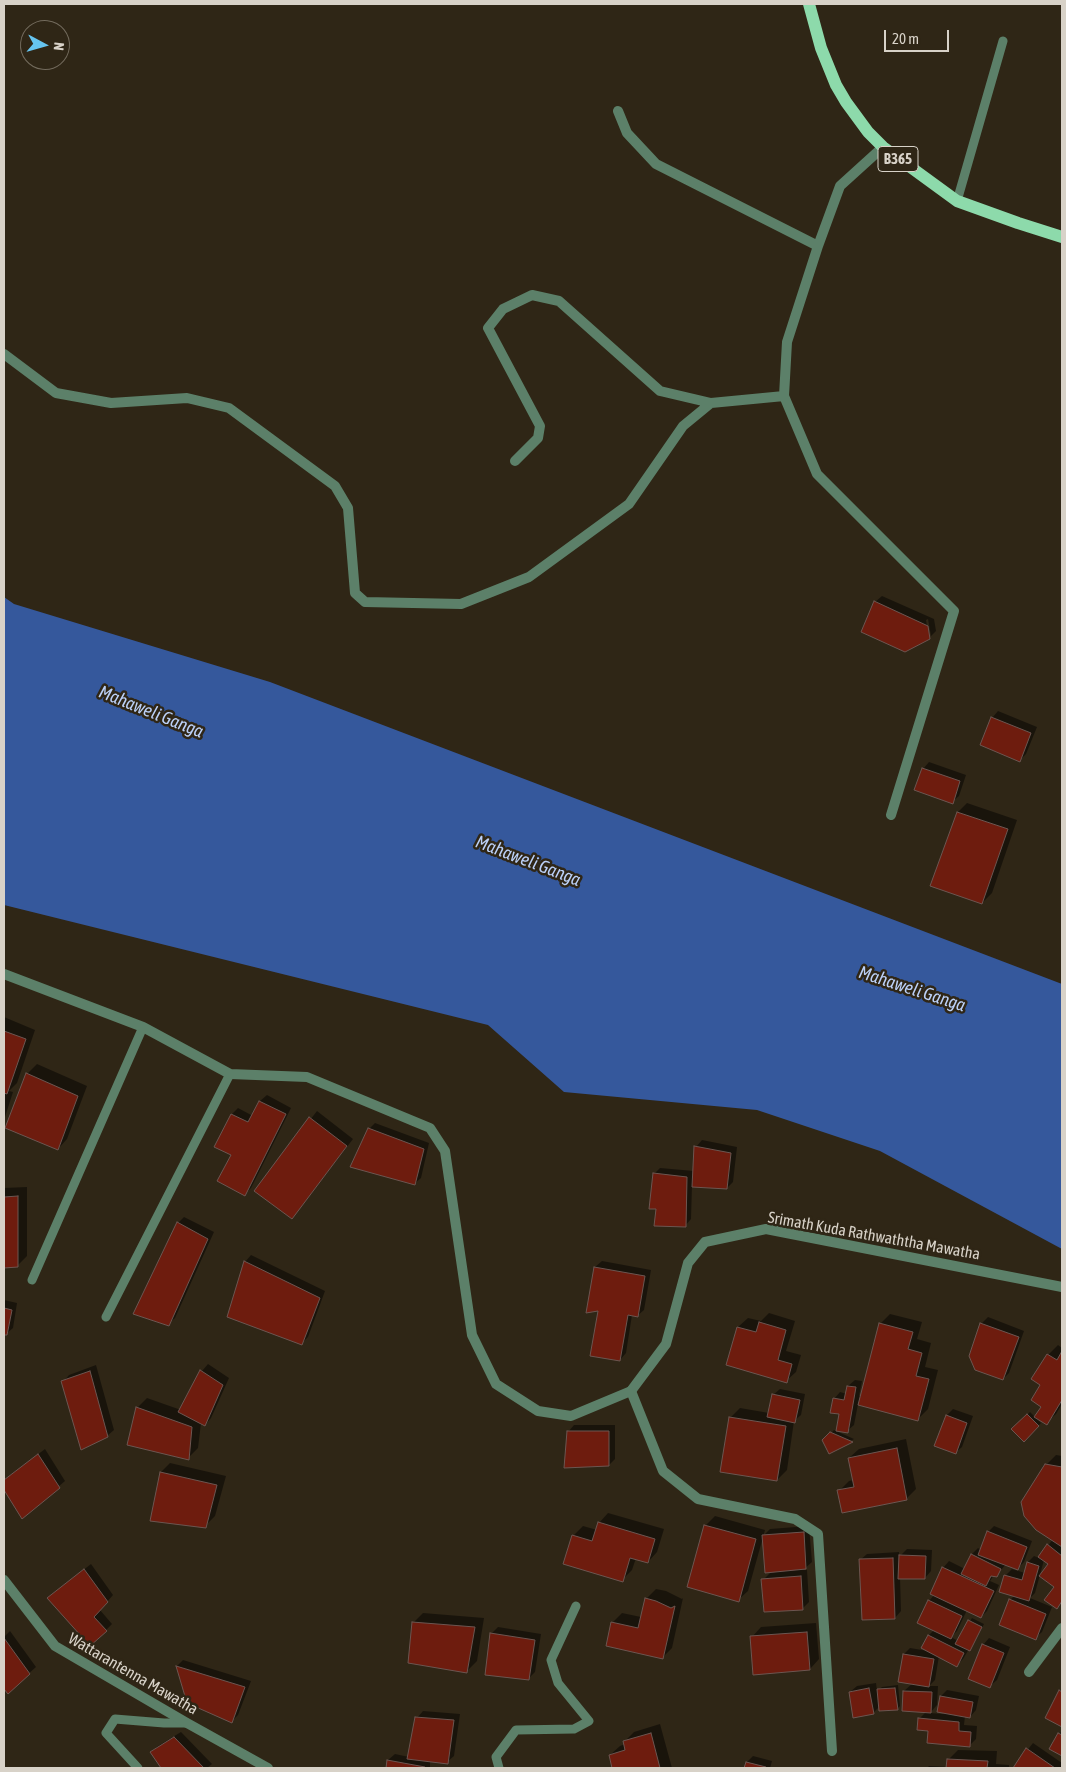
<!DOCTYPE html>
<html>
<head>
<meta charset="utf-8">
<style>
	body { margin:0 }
	#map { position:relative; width:1066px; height:1772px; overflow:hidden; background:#2f2616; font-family:"Asap Condensed",sans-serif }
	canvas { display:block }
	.frame { position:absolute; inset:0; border:5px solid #d8d2c8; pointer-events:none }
	.north { position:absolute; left:20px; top:20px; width:50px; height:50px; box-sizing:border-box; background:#2f2616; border:1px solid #736b5d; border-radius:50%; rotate:96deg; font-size:14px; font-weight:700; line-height:20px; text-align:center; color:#d8d2c8 }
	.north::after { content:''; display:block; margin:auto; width:18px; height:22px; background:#66c4ef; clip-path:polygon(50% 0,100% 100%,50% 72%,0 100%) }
	.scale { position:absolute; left:884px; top:30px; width:65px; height:22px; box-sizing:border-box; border:2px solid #d8d2c8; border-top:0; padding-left:6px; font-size:15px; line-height:18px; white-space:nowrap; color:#d8d2c8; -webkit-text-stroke:4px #2f2616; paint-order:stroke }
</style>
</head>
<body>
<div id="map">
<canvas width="1066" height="1772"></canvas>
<div class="frame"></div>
<div class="north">N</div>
<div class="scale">20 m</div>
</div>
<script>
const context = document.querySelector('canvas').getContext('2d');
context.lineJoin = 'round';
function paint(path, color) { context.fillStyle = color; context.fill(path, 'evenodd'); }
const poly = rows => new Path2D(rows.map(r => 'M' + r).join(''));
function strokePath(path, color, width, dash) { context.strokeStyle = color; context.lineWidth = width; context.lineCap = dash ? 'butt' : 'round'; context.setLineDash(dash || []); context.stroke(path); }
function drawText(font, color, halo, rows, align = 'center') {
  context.font = font + ' "Asap Condensed",sans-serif'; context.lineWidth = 5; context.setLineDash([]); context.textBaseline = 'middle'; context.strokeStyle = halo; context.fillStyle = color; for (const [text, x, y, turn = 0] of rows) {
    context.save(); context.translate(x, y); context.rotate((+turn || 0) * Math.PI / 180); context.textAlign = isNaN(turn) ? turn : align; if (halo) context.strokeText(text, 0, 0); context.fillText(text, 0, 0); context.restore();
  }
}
paint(poly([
	[4,597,14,604,270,682,1062,984,1062,1249,880,1151,757,1110,564,1092,488,1025,4,905]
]), '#35589c');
paint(poly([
	[882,596,934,619,936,631,931,636,928,619,926,620,929,638,875,602],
	[998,711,1037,727,1026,754,1020,760,992,718],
	[929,762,966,775,959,796,952,802,923,769],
	[967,803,1017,820,992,893,982,903,958,812],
	[4,1017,35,1030,17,1083,9,1091,13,1092,4,1120],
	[37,1064,87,1086,67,1139,58,1149,27,1074],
	[267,1095,291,1108,251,1188,245,1194,232,1154,216,1146,232,1114,238,1108,253,1116,260,1101],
	[317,1111,353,1139,292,1218,256,1190],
	[375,1123,429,1143,421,1178,414,1184,369,1129],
	[702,1140,737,1147,733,1182,727,1188,692,1185,691,1219,685,1226,658,1207,654,1174,660,1168,694,1171,696,1147],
	[27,1187,27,1256,17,1266,4,1267,4,1188],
	[184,1217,214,1232,175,1318,168,1324,178,1223],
	[251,1255,325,1291,308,1337,302,1343,245,1262],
	[602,1261,651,1270,644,1310,637,1316,632,1315,626,1353,620,1360,600,1309,595,1267],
	[4,1300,17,1303,13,1328,6,1334,4,1333],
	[769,1313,795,1321,786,1351,801,1355,796,1372,786,1381,728,1365,738,1327,748,1318,761,1321],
	[890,1314,922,1322,917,1339,931,1343,925,1367,938,1370,928,1409,918,1419,858,1404,854,1425,847,1431,834,1399,840,1392,847,1394,848,1386,855,1380,862,1381,859,1396,861,1396,880,1324],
	[988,1317,1024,1331,1009,1373,1003,1379,981,1324],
	[1058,1345,1062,1348,1062,1404,1056,1414,1046,1423,1037,1419,1041,1423,1024,1440,1013,1429,1030,1412,1035,1417,1043,1406,1042,1385,1048,1355],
	[208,1364,229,1378,211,1418,205,1425,201,1423,198,1448,188,1458,137,1408,147,1398,181,1410,202,1371],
	[96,1365,114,1430,107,1436,63,1382,69,1375],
	[780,1389,805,1394,801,1415,794,1421,787,1470,777,1480,730,1418,740,1408,769,1413,773,1395],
	[953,1409,973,1416,962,1447,955,1453,947,1415],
	[574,1425,615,1425,615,1459,609,1465,568,1432],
	[834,1430,854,1439,830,1453,824,1440],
	[906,1439,916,1489,906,1499,839,1491,849,1481,854,1480,849,1458,859,1449],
	[45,1449,65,1481,23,1517,4,1488,4,1480],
	[1056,1455,1062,1456,1062,1602,1057,1607,1055,1587,1049,1564,1044,1560,1035,1593,1030,1598,1052,1607,1042,1632,1035,1638,1010,1600,1014,1596,1005,1576,1012,1569,1025,1573,1028,1562,1034,1556,1039,1558,1053,1539,1046,1465],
	[170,1463,226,1476,215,1516,205,1526,161,1472],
	[608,1513,664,1529,657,1552,648,1562,636,1558,632,1570,622,1580,573,1536,583,1526,597,1530,599,1523],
	[715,1516,765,1530,748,1591,738,1600,689,1586,706,1525],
	[809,1526,812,1562,803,1570,807,1570,809,1602,803,1608,763,1580,772,1571,763,1536,770,1529],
	[994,1526,1032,1541,1024,1562,1018,1568,1006,1564,997,1575,994,1575,990,1581,999,1585,987,1611,981,1617,967,1610,957,1631,951,1637,958,1641,972,1618,984,1624,972,1647,969,1649,963,1659,957,1665,939,1656,935,1680,929,1686,938,1686,937,1705,930,1713,943,1714,941,1696,947,1690,979,1696,976,1710,970,1717,965,1716,964,1725,977,1726,976,1739,969,1746,929,1730,919,1719,927,1711,904,1691,913,1683,904,1654,910,1648,928,1651,929,1635,934,1630,929,1601,934,1595,943,1568,949,1561,965,1569,972,1554,978,1548,981,1550,988,1532],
	[907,1549,932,1550,931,1571,925,1578,900,1577,901,1611,895,1618,860,1560,867,1554,899,1552,899,1557],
	[91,1564,113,1595,100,1610,112,1624,106,1630,55,1592],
	[656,1589,666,1591,682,1599,683,1598,672,1648,662,1658,612,1623,622,1613,641,1617,646,1599],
	[423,1613,484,1618,477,1661,467,1671,413,1623],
	[816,1623,819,1659,810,1669,752,1637,761,1627],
	[498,1627,541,1634,535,1672,529,1678,491,1634],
	[10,1631,36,1667,8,1692,4,1687,4,1637],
	[989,1638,1010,1647,997,1680,990,1686,983,1645],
	[183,1660,251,1681,238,1715,232,1721,188,1702,177,1666],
	[876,1683,877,1691,882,1687,898,1685,900,1706,897,1709,880,1706,873,1713,850,1692,857,1686],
	[1062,1688,1062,1726,1046,1717],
	[423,1711,460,1714,454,1756,447,1762,430,1761,430,1768,387,1768,388,1760,395,1754,409,1757,417,1718],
	[660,1724,672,1768,614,1768,610,1755,620,1746,625,1744,624,1742,634,1732],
	[1062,1731,1062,1755,1051,1749,1059,1734],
	[181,1732,212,1764,207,1768,163,1768,151,1752,158,1746],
	[1033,1743,1062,1763,1062,1768,1014,1767],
	[958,1750,997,1751,996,1764,1009,1765,1009,1768,927,1768,929,1766,948,1767,948,1760],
	[753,1756,772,1761,770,1768,746,1768,747,1762]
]), '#0007');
const building = poly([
	[874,601,928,626,930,639,905,652,861,632,874,601],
	[991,717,1031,733,1020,762,980,745,991,717],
	[922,768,960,781,953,804,914,790,922,768],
	[957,812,1008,829,982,904,930,886,957,812],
	[4,1031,26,1039,7,1094,4,1093,4,1031],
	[26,1073,78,1096,58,1150,5,1128,26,1073],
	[259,1101,286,1114,245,1196,217,1181,231,1155,214,1147,231,1114,248,1122,259,1101],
	[309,1117,347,1146,292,1219,254,1191,309,1117],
	[368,1128,424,1149,415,1185,350,1167,368,1128],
	[694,1146,731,1153,727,1189,692,1187,694,1146],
	[653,1173,687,1177,686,1227,654,1226,656,1209,649,1209,653,1173],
	[18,1196,18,1267,4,1268,4,1197,18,1196],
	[177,1222,208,1239,169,1326,133,1314,177,1222],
	[244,1261,320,1298,302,1345,227,1317,244,1261],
	[594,1267,645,1276,638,1317,628,1315,620,1361,590,1356,598,1311,586,1313,594,1267],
	[4,1308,12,1310,7,1335,4,1335,4,1308],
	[759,1322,786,1330,778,1360,792,1364,787,1383,726,1365,737,1327,756,1332,759,1322],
	[879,1323,913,1332,908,1349,922,1353,916,1376,929,1379,918,1421,858,1405,879,1323],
	[980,1323,1019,1337,1003,1380,975,1370,969,1356,980,1323],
	[1062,1351,1062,1400,1047,1425,1034,1417,1041,1407,1031,1400,1040,1385,1031,1379,1047,1354,1057,1360,1062,1351],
	[200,1370,223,1385,205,1426,178,1412,200,1370],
	[90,1371,108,1437,81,1450,61,1381,90,1371],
	[847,1386,856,1387,848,1433,836,1431,839,1414,830,1413,833,1398,844,1400,847,1386],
	[772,1394,800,1400,795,1423,767,1417,772,1394],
	[136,1407,192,1427,189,1460,127,1445,136,1407],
	[1027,1414,1039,1426,1024,1442,1011,1429,1027,1414],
	[946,1415,967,1423,956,1454,934,1446,946,1415],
	[729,1417,786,1426,777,1481,720,1472,729,1417],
	[567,1431,609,1431,609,1466,564,1468,567,1431],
	[830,1432,853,1442,829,1454,822,1440,830,1432],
	[897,1448,907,1500,842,1513,837,1490,854,1487,848,1458,897,1448],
	[38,1454,60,1488,22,1519,4,1490,4,1480,38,1454],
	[1045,1464,1062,1467,1062,1547,1036,1530,1024,1516,1021,1502,1045,1464],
	[160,1472,217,1485,206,1528,150,1521,160,1472],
	[598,1522,655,1539,648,1563,630,1558,623,1582,563,1564,572,1535,592,1541,598,1522],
	[704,1525,756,1539,739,1602,687,1587,704,1525],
	[987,1531,1027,1547,1018,1570,978,1555,987,1531],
	[804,1532,806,1569,765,1573,762,1535,804,1532],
	[1047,1544,1062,1556,1062,1601,1057,1609,1044,1600,1054,1587,1039,1576,1048,1564,1038,1557,1047,1544],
	[971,1554,1001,1569,997,1577,991,1576,986,1586,961,1574,971,1554],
	[899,1555,926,1556,925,1579,898,1579,899,1555],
	[893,1558,895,1619,862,1620,859,1559,893,1558],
	[1027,1562,1039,1566,1029,1601,999,1592,1004,1575,1022,1580,1027,1562],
	[942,1567,994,1591,981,1618,930,1594,942,1567],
	[84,1569,108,1602,94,1617,107,1631,90,1646,47,1598,84,1569],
	[801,1576,803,1610,764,1612,761,1579,801,1576],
	[645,1598,656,1601,671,1608,675,1606,663,1659,606,1646,611,1622,638,1628,645,1598],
	[1009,1599,1046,1614,1036,1640,999,1625,1009,1599],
	[928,1600,962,1616,951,1639,917,1623,928,1600],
	[968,1620,982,1627,970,1651,955,1644,968,1620],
	[412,1622,475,1627,467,1673,408,1663,412,1622],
	[807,1632,810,1670,753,1675,750,1636,807,1632],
	[490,1633,535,1640,529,1680,485,1675,490,1633],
	[928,1635,964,1653,957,1667,921,1648,928,1635],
	[4,1638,30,1674,8,1694,4,1689,4,1638],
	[982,1644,1004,1653,990,1688,968,1679,982,1644],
	[903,1654,934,1659,929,1687,898,1682,903,1654],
	[176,1666,245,1687,232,1723,187,1703,176,1666],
	[869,1688,874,1714,853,1718,849,1692,869,1688],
	[895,1688,898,1710,879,1711,877,1689,895,1688],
	[1059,1690,1062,1692,1062,1727,1045,1718,1059,1690],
	[903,1691,932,1692,931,1713,902,1711,903,1691],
	[940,1696,973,1702,970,1718,937,1712,940,1696],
	[415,1717,454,1720,448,1764,407,1759,415,1717],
	[918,1718,959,1722,959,1731,971,1732,970,1747,927,1743,928,1731,917,1730,918,1718],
	[651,1733,660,1768,612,1768,609,1755,625,1750,623,1741,651,1733],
	[1058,1733,1062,1735,1062,1756,1049,1749,1058,1733],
	[174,1737,204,1768,161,1768,150,1752,174,1737],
	[1026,1748,1055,1768,1013,1768,1026,1748],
	[947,1759,988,1761,987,1768,946,1768,947,1759],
	[387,1760,425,1767,425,1768,386,1768,387,1760],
	[746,1762,766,1767,766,1768,744,1768,746,1762]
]);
paint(building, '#6e1c0e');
strokePath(building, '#6c5651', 1);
strokePath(poly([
	[957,201,1003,41],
	[32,1280,143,1027],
	[106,1317,230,1074],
	[138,1768,106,1733,115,1719,164,1723,187,1723],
	[499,1768,496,1757,516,1730,574,1729,589,1721,558,1683,551,1660,576,1606]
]), '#5c8069', 9);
strokePath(poly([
	[618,111,627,133,656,164,818,246],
	[883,147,840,186,818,246,787,342,784,396,817,474,954,611,891,815],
	[4,354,56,393,111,403,187,398,229,408,335,486,348,508,355,593,365,602,461,604,529,577,629,504,683,426,711,403,784,396],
	[515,461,538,438,540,426,488,328,503,309,532,295,559,301,660,391,711,403],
	[631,1391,663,1471,698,1499,795,1519,818,1534,832,1751],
	[4,1580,55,1646,187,1723,268,1768],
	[1029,1672,1062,1628]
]), '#5c8069', 10);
strokePath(poly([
	[4,974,143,1027,230,1074,307,1077,430,1128,445,1151,472,1335,496,1384,538,1411,571,1416,631,1391,666,1344,688,1263,705,1242,766,1229,1062,1287]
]), '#5c8069', 10);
strokePath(poly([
	[809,4,821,48,836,85,846,102,868,132,883,147,957,201,1018,223,1062,237]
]), '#8ddaab', 12);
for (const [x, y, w] of [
	[898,159,40]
]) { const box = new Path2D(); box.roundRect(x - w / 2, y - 12.5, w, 25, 4); context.fillStyle = '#2f2616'; context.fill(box); strokePath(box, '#d8d2c8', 1); }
drawText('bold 15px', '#d8d2c8', null, [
	["B365",898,159]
]);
drawText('16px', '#d8d2c8', '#2f2616', [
	["Srimath Kuda Rathwaththa Mawatha",874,1236,10],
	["Wattarantenna Mawatha",133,1674,30]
]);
drawText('italic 18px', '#bcd1f8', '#2f2616', [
	["Mahaweli Ganga",151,712,22],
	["Mahaweli Ganga",528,861,21],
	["Mahaweli Ganga",912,989,18]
]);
</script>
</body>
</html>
